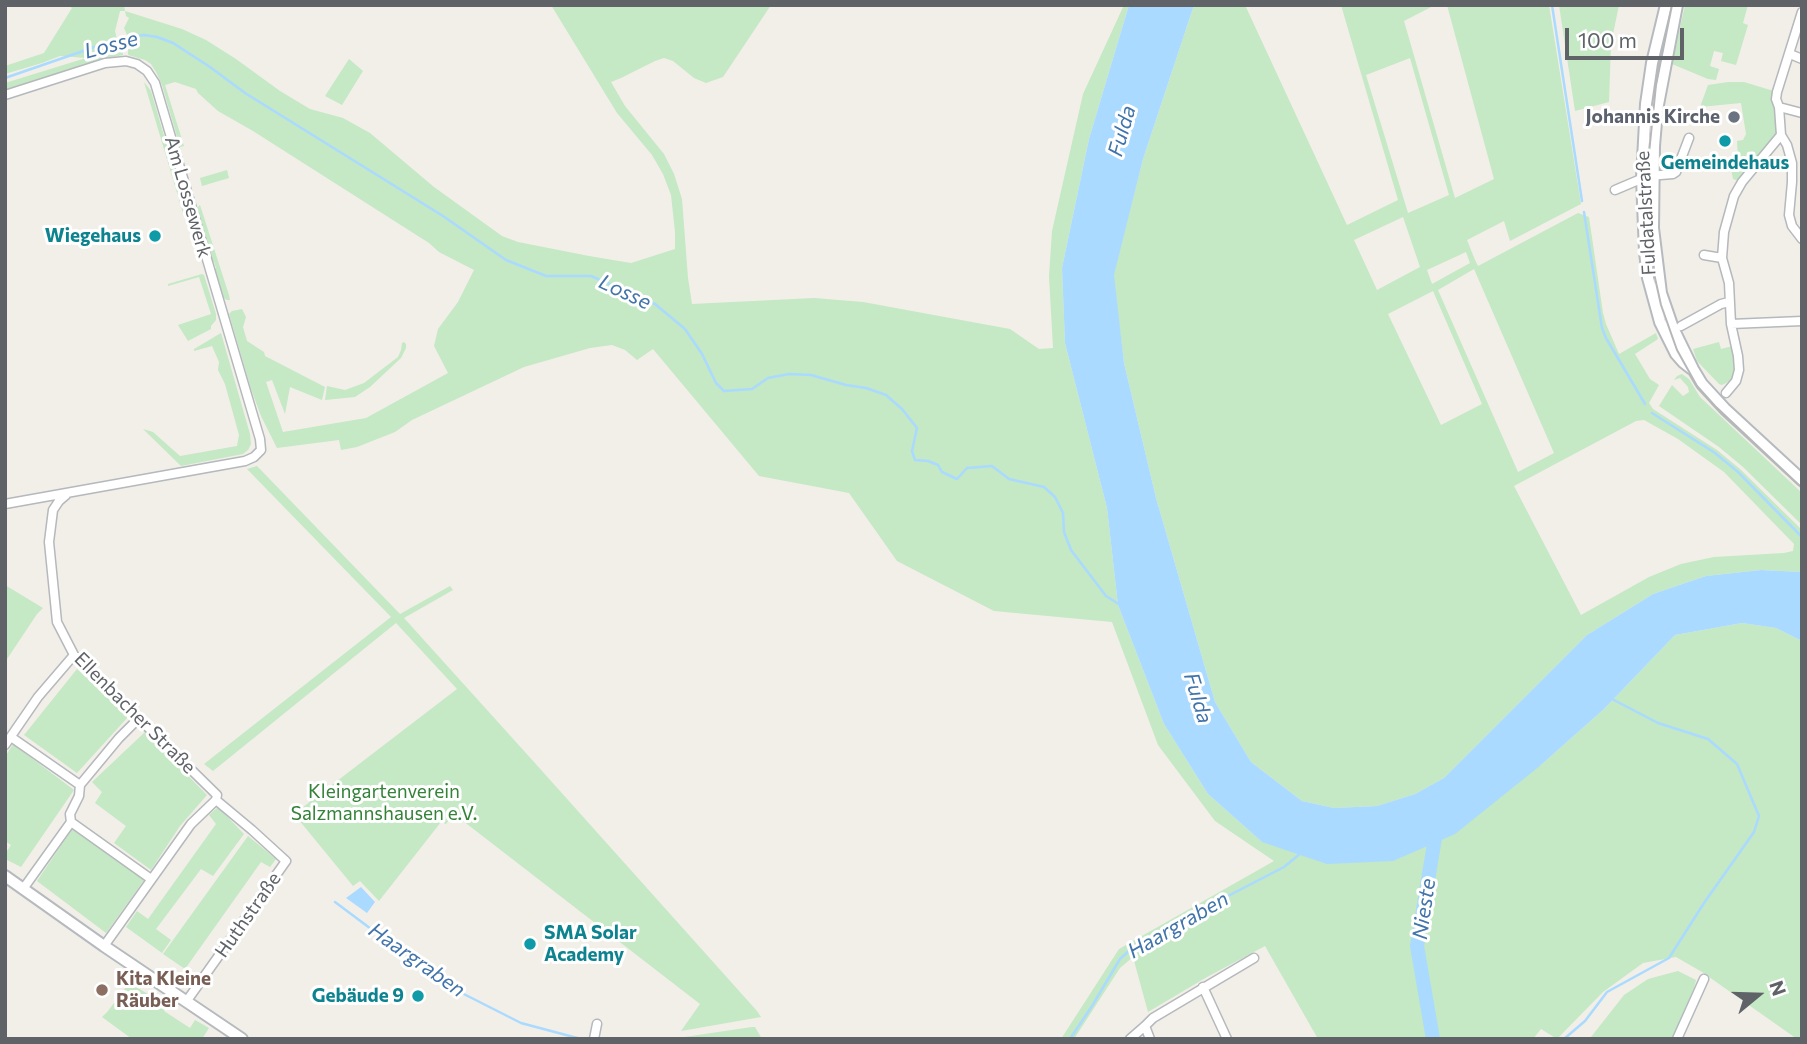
<!DOCTYPE html>
<html>
<head>
<meta charset="utf-8">
<style>
	body { margin:0 }
	#map { position:relative; width:1807px; height:1044px; overflow:hidden; background:#f1efe8; font-family:Commissioner,sans-serif }
	canvas { display:block }
	.frame { position:absolute; inset:0; border:7px solid #5f6368; pointer-events:none }
	.north { position:absolute; left:1723px; top:960px; width:70px; height:70px; -webkit-text-stroke:5px #fff; paint-order:stroke; rotate:71deg; font-size:19px; font-weight:700; line-height:28px; text-align:center; color:#5f6368 }
	.north::after { content:''; display:block; margin:auto; width:24px; height:32px; background:#5f6368; clip-path:polygon(50% 0,100% 100%,50% 72%,0 100%) }
	.scale { position:absolute; left:1565px; top:28px; width:119px; height:32px; box-sizing:border-box; border:4px solid #5f6368; border-top:0; padding-left:9px; font-size:21px; line-height:24px; white-space:nowrap; color:#5f6368; -webkit-text-stroke:5px #fff; paint-order:stroke }
</style>
</head>
<body>
<div id="map">
<canvas width="1807" height="1044"></canvas>
<div class="frame"></div>
<div class="north">N</div>
<div class="scale">100 m</div>
</div>
<script>
const context = document.querySelector('canvas').getContext('2d');
context.lineJoin = 'round';
function paint(path, color) { context.fillStyle = color; context.fill(path, 'evenodd'); }
const poly = rows => new Path2D(rows.map(r => 'M' + r).join(''));
function strokePath(path, color, width, dash) { context.strokeStyle = color; context.lineWidth = width; context.lineCap = dash ? 'butt' : 'round'; context.setLineDash(dash || []); context.stroke(path); }
function drawText(font, color, halo, rows, align = 'center') {
  context.font = font + ' Commissioner,sans-serif'; context.lineWidth = 6; context.setLineDash([]); context.textBaseline = 'middle'; context.strokeStyle = halo; context.fillStyle = color; for (const [text, x, y, turn = 0] of rows) {
    context.save(); context.translate(x, y); context.rotate((+turn || 0) * Math.PI / 180); context.textAlign = isNaN(turn) ? turn : align; if (halo) context.strokeText(text, 0, 0); context.fillText(text, 0, 0); context.restore();
  }
}
paint(poly([
	[68,5,124,5,125,11,182,29,206,40,236,59,280,91,310,109,343,118,370,133,434,187,502,236,518,242,589,256,631,263,675,249,675,232,671,195,663,174,652,155,617,113,551,5,771,5,723,77,706,83,694,78,673,61,664,58,655,61,621,78,611,82,625,106,664,154,674,174,682,199,688,278,692,304,814,298,863,302,1010,329,1039,349,1053,348,1049,276,1052,231,1083,94,1124,5,1129,5,1089,139,1062,268,1065,343,1107,508,1118,605,1164,724,1208,794,1262,842,1541,765,1604,709,1675,635,1742,623,1776,628,1802,641,1802,1039,1797,1039,1702,972,1676,957,1643,963,1603,992,1557,1039,1541,1029,1533,1039,1318,1039,1265,946,1207,977,1148,1012,1133,957,1120,968,1074,1039,1061,1039,1119,949,1274,861,1215,821,1158,745,1112,622,994,611,897,561,849,493,759,476,653,349,637,360,625,350,612,345,590,348,524,367,412,420,395,432,357,447,341,450,339,440,277,448,261,416,251,389,229,314,232,311,242,309,246,317,243,327,247,341,264,352,265,356,325,387,322,400,290,387,285,414,272,380,266,382,283,432,366,418,448,373,434,346,438,329,458,302,474,270,439,252,429,243,253,131,218,111,198,93,196,89,175,82,165,85,184,146,180,147,162,85,156,72,151,64,145,60,128,55,128,47,132,46,129,43,128,37,124,28,129,18,126,16,125,11,120,11,115,31,119,49,122,48,123,55,98,60,5,90,5,83,86,58,60,56,42,63,5,74,5,66,44,53,72,8],
	[1194,5,1245,5,1347,225,1398,200,1341,5,1435,5,1404,21,1455,198,1494,179,1447,5,1549,5,1581,204,1510,241,1504,221,1467,240,1475,260,1478,266,1578,213,1589,217,1603,313,1606,324,1619,354,1656,333,1658,339,1635,354,1650,379,1659,385,1649,403,1653,409,1717,450,1740,469,1802,530,1802,572,1761,570,1706,576,1653,594,1587,635,1444,778,1415,794,1377,806,1334,808,1302,801,1251,762,1215,702,1156,498,1124,363,1113,275,1143,159],
	[1410,58,1449,195,1408,213,1366,75],
	[1403,217,1420,267,1377,290,1354,240],
	[1466,252,1470,263,1432,284,1427,270],
	[1474,269,1554,453,1518,472,1438,290],
	[1433,291,1482,404,1441,425,1388,314],
	[1644,420,1678,439,1724,472,1794,544,1793,551,1784,553,1714,557,1681,564,1649,577,1581,615,1514,486,1636,421],
	[1559,5,1619,5,1611,44,1609,102,1575,111],
	[1685,5,1748,5,1743,23,1748,25,1736,65,1721,61,1723,53,1714,51,1710,66,1719,69,1716,80,1708,79,1672,64],
	[349,59,363,71,342,105,325,96],
	[144,82,151,91,186,211,185,214,183,213],
	[1728,82,1744,82,1777,92,1781,135,1742,182,1733,179,1729,159,1738,157,1737,141,1743,140,1746,134,1741,103,1700,107,1708,85],
	[227,170,229,178,202,186,200,178],
	[200,205,229,295,230,300,227,300,222,297,214,269,216,268,214,262,212,262,197,208],
	[202,274,204,275,216,314,216,320,211,326,211,329,188,341,178,325,211,314,199,277,168,286,168,284],
	[221,333,250,434,251,444,248,450,243,454,181,466,143,429,153,432,180,456,237,446,239,435,225,384,218,370,219,362,212,346,194,351,194,349],
	[404,342,406,344,406,348,401,358,370,387,355,397,325,400,327,386,345,390,364,383,398,357,401,350,402,343],
	[1719,342,1721,349,1733,346,1737,368,1734,379,1722,385,1719,384,1697,361,1693,349],
	[1682,374,1689,379,1700,397,1802,493,1802,525,1743,467,1719,447,1659,406,1672,385,1683,396,1689,392,1688,387,1680,378,1674,380,1677,376],
	[257,466,400,614,450,586,453,590,404,618,534,762,757,1011,761,1017,681,1031,700,1004,454,814,446,824,441,822,379,901,360,881,353,886,294,814,457,689,396,623,213,771,204,764,391,617,247,469],
	[5,585,43,608,37,614,5,662],
	[77,669,128,717,77,773,24,735],
	[145,732,207,795,180,826,151,870,114,843,126,826,95,803,102,792,92,782],
	[13,744,74,790,21,867,5,859,5,854,11,845,5,841,5,757],
	[218,807,244,834,213,876,201,869,156,929,171,940,162,953,126,927,137,911,148,919,216,824,209,815],
	[73,828,144,880,106,933,37,881],
	[248,836,276,859,270,867,261,862,185,969,163,954],
	[1678,971,1696,980,1694,988,1672,1039,1593,1039,1591,1037,1624,995,1648,979],
	[129,983,167,1005,164,1011,190,1028,195,1020,209,1028,202,1039,132,1039,102,1017,108,1011],
	[752,1027,755,1027,762,1039,671,1039]
]), '#c5e8c5');
paint(poly([
	[1129,5,1194,5,1143,159,1114,275,1124,363,1156,498,1215,702,1251,762,1302,801,1334,808,1377,806,1415,794,1444,778,1587,635,1653,594,1706,576,1761,570,1802,572,1802,641,1776,628,1742,623,1675,635,1604,709,1541,765,1455,834,1393,861,1327,864,1262,842,1208,794,1164,724,1118,605,1107,508,1065,343,1062,268,1089,139],
	[361,887,375,902,367,913,346,898]
]), '#aadaff');
strokePath(poly([
	[1552,5,1582,201],
	[5,78,115,40,127,38,144,35,157,37,173,43,210,67,245,93,443,216,506,260,546,276,591,276,655,304,685,329,702,354,716,383,724,391,752,389,768,378,789,374,811,375,846,385,866,388,886,395,902,409,917,428,912,451,915,460,928,461,938,465,942,472,957,479,967,468,992,466,1009,479,1044,487,1055,497,1063,513,1064,532,1071,550,1106,596,1122,606],
	[1584,212,1602,328,1606,338,1645,404],
	[1652,413,1715,453,1738,472,1802,537],
	[335,902,446,985,521,1023,581,1039],
	[731,1039,732,1039],
	[1070,1039,1092,1006,1120,959,1139,942,1284,867,1301,853],
	[1564,1039,1585,1021,1607,992,1669,958,1704,903,1754,832,1759,816,1737,764,1708,739,1658,723,1610,698]
]), '#aadaff', 2.5);
strokePath(poly([
	[1433,1039,1417,946,1437,826]
]), '#aadaff', 14);
const minor = poly([
	[1790,54,1802,59],
	[5,95,105,63,126,61,137,64,147,71,155,83,260,439,261,450,254,457,245,461,5,504],
	[1779,107,1802,113],
	[1781,135,1787,145,1792,163,1792,182,1789,215,1792,226,1802,239],
	[1615,190,1648,176,1673,174,1676,172,1689,138],
	[1704,255,1722,258],
	[1731,324,1802,321],
	[1681,326,1721,304,1729,302],
	[1726,393,1736,381,1739,370,1738,356,1731,324,1729,283,1722,258,1724,232,1734,196,1742,182,1781,135,1779,107,1776,99,1777,92,1802,12],
	[66,495,59,501,53,510,49,542,57,622,74,655,217,795,216,800,252,830,286,861,186,1002],
	[11,737,80,785],
	[5,745,38,697,74,655],
	[71,822,151,879],
	[23,889,71,822,70,814,79,796,80,785,119,738,139,718],
	[104,946,191,824,216,800],
	[1203,987,1227,1039],
	[1145,1026,1150,1039],
	[594,1039,597,1024],
	[1130,1039,1145,1026,1153,1018,1254,958],
	[1677,1039,1704,979]
]);
const secondary = poly([
	[1666,5,1652,63,1646,104,1642,178,1645,252,1648,278,1660,322,1676,354,1683,362,1692,369],
	[1677,5,1657,110,1654,146,1653,228,1661,293,1673,328,1693,369,1702,384,1725,409,1802,480],
	[5,876,104,946,242,1039]
]);
strokePath(minor, '#b5b8bc', 11);
strokePath(secondary, '#b6babf', 14);
strokePath(minor, '#fff', 8);
strokePath(secondary, '#fff', 10);
strokePath(poly([
	[1672,5,1656,85,1648,163,1650,234,1655,278,1661,305,1677,350,1697,386,1715,406,1802,488]
]), '#b6b7b8', 2);
for (const [x, y, r, color] of [
	[1734,117,7,"#6b7280"],
	[1725,141,7,"#0f9aa8"],
	[155,236,7,"#0f9aa8"],
	[530,944,7,"#0f9aa8"],
	[102,990,7,"#8d6e63"],
	[418,996,7,"#0f9aa8"]
]) { const dot = new Path2D(); dot.arc(x, y, r, 0, 2 * Math.PI); context.fillStyle = color; context.fill(dot); strokePath(dot, '#fff', 2.5); }
drawText('bold 19px', '#5b616d', '#fff', [
	["Johannis Kirche",1720,117]
], 'right');
drawText('bold 19px', '#0d838f', '#fff', [
	["Gemeindehaus",1725,163,"center"],
	["Wiegehaus",141,236],
	["SMA Solar",544,933,"left"],
	["Academy",544,955,"left"],
	["Gebäude 9",404,996]
], 'right');
drawText('19px', '#5f6368', '#fff', [
	["Am Lossewerk",188,197,74],
	["Fuldatalstraße",1646,213,-93],
	["Ellenbacher Straße",135,713,45],
	["Huthstraße",248,915,-55]
]);
drawText('19px', '#348238', '#fff', [
	["Kleingartenverein",384,792],
	["Salzmannshausen e.V.",384,814]
]);
drawText('bold 19px', '#785e54', '#fff', [
	["Kita Kleine",116,979],
	["Räuber",116,1001]
], 'left');
drawText('italic 21px', '#4174aa', '#fff', [
	["Losse",111,45,-15],
	["Fulda",1122,131,-74],
	["Losse",625,292,25],
	["Fulda",1198,698,73],
	["Nieste",1424,909,-82],
	["Haargraben",1178,925,-30],
	["Haargraben",417,960,35]
]);
</script>
</body>
</html>
